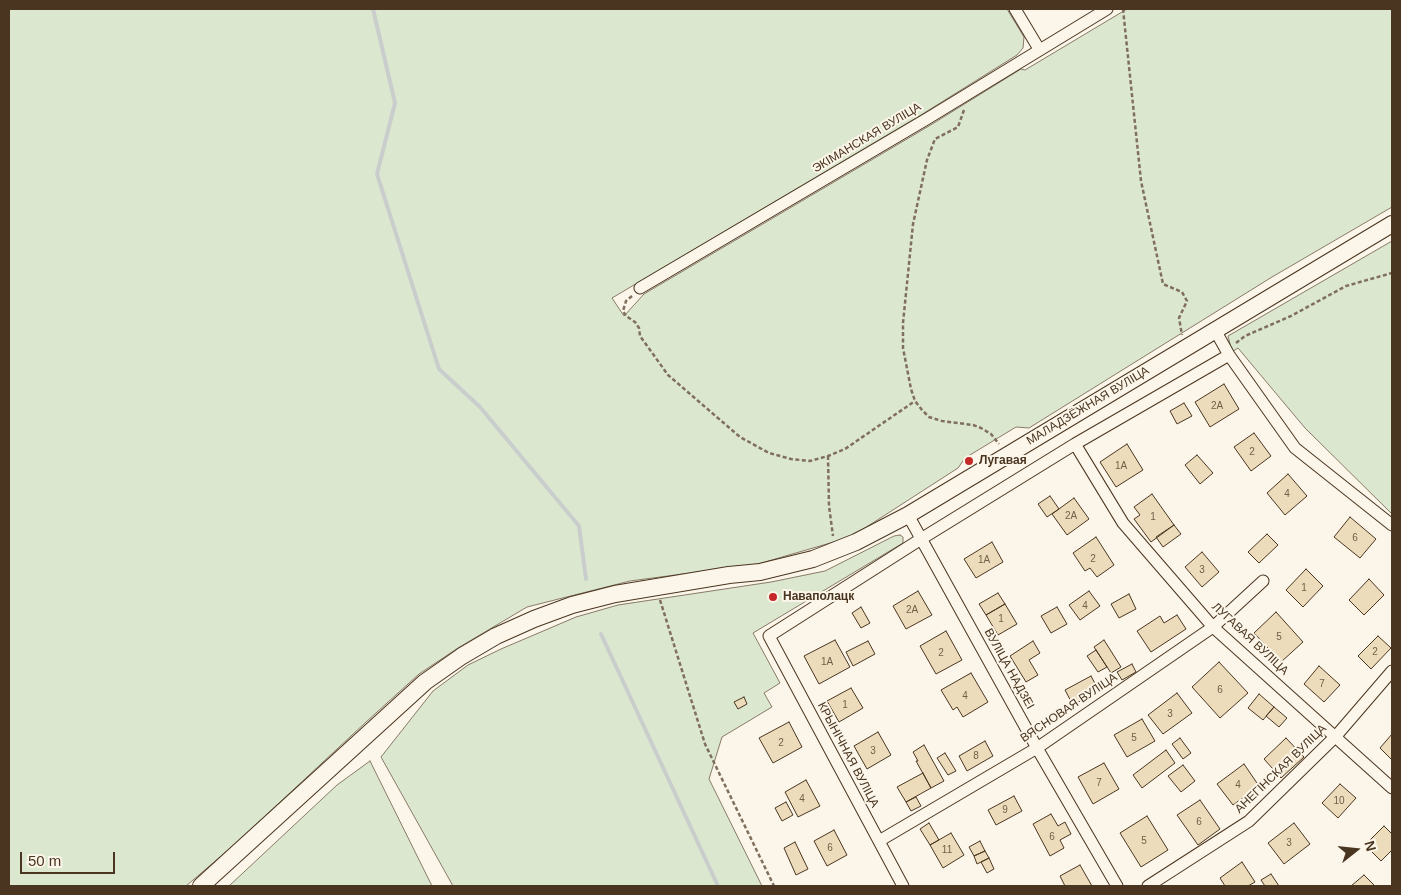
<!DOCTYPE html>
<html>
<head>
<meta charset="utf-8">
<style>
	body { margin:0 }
	#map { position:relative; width:1401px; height:895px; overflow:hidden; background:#fbf6e9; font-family:Helvetica,sans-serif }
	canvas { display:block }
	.frame { position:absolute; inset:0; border:10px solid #4a3520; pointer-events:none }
	.north { position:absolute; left:1331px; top:825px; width:50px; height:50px; -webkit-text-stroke:4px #fbf6e9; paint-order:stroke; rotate:74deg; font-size:14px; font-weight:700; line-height:20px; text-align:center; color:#4a3520 }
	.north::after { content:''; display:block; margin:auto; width:18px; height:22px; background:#4a3520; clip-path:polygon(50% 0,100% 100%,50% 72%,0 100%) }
	.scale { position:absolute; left:20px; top:852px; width:95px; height:22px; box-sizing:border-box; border:2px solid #4a3520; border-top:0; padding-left:6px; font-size:15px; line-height:18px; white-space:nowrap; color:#4a3520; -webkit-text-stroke:4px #fbf6e9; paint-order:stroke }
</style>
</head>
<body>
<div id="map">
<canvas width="1401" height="895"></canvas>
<div class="frame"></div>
<div class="north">N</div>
<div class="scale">50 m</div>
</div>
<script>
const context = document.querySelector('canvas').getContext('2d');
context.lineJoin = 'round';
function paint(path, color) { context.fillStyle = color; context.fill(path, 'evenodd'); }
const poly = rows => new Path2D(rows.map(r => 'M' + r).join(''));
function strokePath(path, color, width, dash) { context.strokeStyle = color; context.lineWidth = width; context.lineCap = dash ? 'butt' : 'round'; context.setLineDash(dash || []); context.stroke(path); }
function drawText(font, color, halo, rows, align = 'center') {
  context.font = font + ' Helvetica,sans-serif'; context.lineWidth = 4; context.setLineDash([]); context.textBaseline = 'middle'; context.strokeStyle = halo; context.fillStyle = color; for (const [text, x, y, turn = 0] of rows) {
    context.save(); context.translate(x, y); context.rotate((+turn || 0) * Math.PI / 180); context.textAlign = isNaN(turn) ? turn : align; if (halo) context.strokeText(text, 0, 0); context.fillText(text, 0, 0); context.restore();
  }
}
const green = poly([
	[9,9,1007,9,1024,37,1023,48,1017,55,921,115,612,298,624,316,644,294,929,126,1021,69,1025,70,1127,9,1392,9,1392,207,1272,277,1029,428,1016,427,965,458,958,468,851,537,758,564,630,581,527,607,458,648,419,674,366,722,234,845,186,886,9,886,9,9],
	[1392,241,1392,514,1305,428,1238,348,1232,352,1228,336,1392,241],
	[900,535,903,537,903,543,753,633,780,683,764,693,772,707,722,737,709,779,762,886,453,886,381,757,433,691,468,665,501,649,576,617,618,605,771,582,825,571,894,536,900,535],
	[370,761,432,886,229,886,337,785,370,761]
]);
paint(green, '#dce7d0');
strokePath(green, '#887966', 1);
strokePath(poly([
	[373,9,395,103,377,174,439,369,480,407,579,526,586,579],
	[601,634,718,886]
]), '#c9cecd', 4);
const building = poly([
	[1224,384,1239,409,1210,427,1195,402,1224,384],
	[1184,403,1192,416,1177,424,1170,411,1184,403],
	[1254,433,1271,456,1251,471,1234,447,1254,433],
	[1127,444,1143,470,1116,487,1100,462,1127,444],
	[1197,455,1213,473,1200,484,1185,465,1197,455],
	[1288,474,1307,496,1285,515,1267,493,1288,474],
	[1152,494,1174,525,1151,542,1134,519,1140,515,1134,507,1152,494],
	[1050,496,1059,509,1047,517,1038,504,1050,496],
	[1074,498,1089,519,1067,535,1052,514,1074,498],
	[1350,517,1376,539,1360,558,1334,537,1350,517],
	[1174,525,1181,534,1163,547,1156,537,1174,525],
	[1267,534,1278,545,1259,563,1248,552,1267,534],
	[1096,537,1114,565,1097,577,1090,568,1085,571,1073,553,1096,537],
	[992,542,1003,562,976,578,964,559,992,542],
	[1202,552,1219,572,1202,587,1185,567,1202,552],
	[1306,569,1323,586,1303,607,1286,590,1306,569],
	[1369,579,1384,595,1364,615,1349,600,1369,579],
	[918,591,932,615,906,629,893,606,918,591],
	[1089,591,1100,606,1080,620,1069,605,1089,591],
	[998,593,1005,604,986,615,979,604,998,593],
	[1129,594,1136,609,1119,618,1111,604,1129,594],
	[1005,604,1017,624,998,635,986,615,1005,604],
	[861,607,870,623,861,628,852,613,861,607],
	[1057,607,1067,624,1051,633,1041,616,1057,607],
	[1276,612,1303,642,1281,662,1254,633,1276,612],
	[1177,615,1186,629,1151,652,1137,631,1160,616,1164,623,1177,615],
	[946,631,962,660,936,674,920,646,946,631],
	[1378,636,1391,648,1371,669,1358,656,1378,636],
	[835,640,850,667,819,684,804,656,835,640],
	[1104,640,1121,667,1111,673,1094,647,1104,640],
	[868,641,875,654,853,666,846,652,868,641],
	[1033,641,1040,653,1029,660,1038,675,1026,682,1010,656,1033,641],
	[1096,650,1107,667,1098,672,1087,656,1096,650],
	[1219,662,1248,693,1220,718,1192,687,1219,662],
	[1132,664,1136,672,1122,680,1117,672,1132,664],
	[1319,666,1340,685,1324,702,1304,684,1319,666],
	[971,673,988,702,963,717,957,707,953,710,941,690,971,673],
	[1091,676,1099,691,1073,705,1065,690,1091,676],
	[851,688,863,708,839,722,827,701,851,688],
	[1177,693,1192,713,1163,734,1148,715,1177,693],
	[1259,694,1274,707,1263,720,1248,708,1259,694],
	[744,697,747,704,738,709,734,702,744,697],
	[1274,707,1287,718,1279,727,1266,716,1274,707],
	[1142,719,1155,741,1127,757,1114,735,1142,719],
	[789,722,802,747,773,763,759,738,789,722],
	[878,732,891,755,867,769,854,746,878,732],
	[1392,734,1392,760,1380,748,1392,734],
	[1180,738,1191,753,1183,759,1172,744,1180,738],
	[1286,738,1304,757,1281,778,1264,759,1286,738],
	[985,741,993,756,967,771,959,756,985,741],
	[924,745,944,781,931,788,916,761,918,761,913,752,924,745],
	[1166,750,1175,763,1142,788,1133,775,1166,750],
	[945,753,956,771,948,775,937,758,945,753],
	[1104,763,1119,789,1093,804,1078,777,1104,763],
	[1244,764,1259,786,1233,805,1217,784,1244,764],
	[1183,765,1195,781,1181,792,1168,776,1183,765],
	[923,773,931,788,906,802,897,787,923,773],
	[806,780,820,806,798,817,785,792,806,780],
	[1340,784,1356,798,1338,818,1322,803,1340,784],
	[1014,796,1022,811,996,825,988,810,1014,796],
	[916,797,921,806,911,811,906,802,916,797],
	[1200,800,1220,829,1198,845,1177,815,1200,800],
	[786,802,793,815,782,821,775,808,786,802],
	[1051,814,1058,826,1065,822,1071,834,1060,840,1064,848,1050,856,1033,824,1051,814],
	[1147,816,1168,850,1141,867,1120,833,1147,816],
	[929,823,939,840,930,845,920,829,929,823],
	[1294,823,1310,844,1284,864,1268,843,1294,823],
	[1384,826,1392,834,1392,850,1381,861,1365,845,1384,826],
	[834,830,847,855,827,866,814,841,834,830],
	[951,833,964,855,943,868,930,845,951,833],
	[980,841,985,851,974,856,969,847,980,841],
	[795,842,808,869,796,875,784,848,795,842],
	[985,851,989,858,977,864,974,856,985,851],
	[989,858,994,869,987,873,981,862,989,858],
	[1242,862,1255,882,1248,886,1225,886,1220,878,1242,862],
	[1080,865,1092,886,1065,886,1060,876,1080,865],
	[1271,874,1279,886,1265,886,1261,880,1271,874],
	[1364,875,1375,886,1351,886,1364,875]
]);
paint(building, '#ecdcbc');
strokePath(building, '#4a3520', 1);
const minor = poly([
	[1015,9,1039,49],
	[640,288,925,120,1107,9],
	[1215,330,1229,355,1295,448,1392,525],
	[1075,444,1123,523,1213,627,1392,788],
	[908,515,1037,748,1117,886],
	[879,841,1037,748,1213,627,1263,581],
	[903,886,769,636,921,539,1075,444,1229,355],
	[1148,886,1249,821,1336,736,1392,671]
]);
const secondary = poly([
	[201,886,425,682,462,656,496,636,534,619,572,605,615,594,729,575,760,572,813,559,856,542,908,515,1392,224]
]);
strokePath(minor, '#4a3520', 13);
strokePath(secondary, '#4a3520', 18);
strokePath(poly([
	[1123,9,1141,181,1163,284,1182,292,1187,301,1179,318,1182,335],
	[964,110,958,127,935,139,927,160,913,224,903,323,903,348,911,389,915,401,922,410,929,417,942,421,973,425,981,428,991,434,999,444],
	[632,296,626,301,623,311,626,316,635,322,639,328,640,336,668,375,740,437,769,453,791,459,810,461,828,456,845,449,915,401],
	[1236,343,1245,336,1291,316,1346,286,1392,273],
	[828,456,829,506,833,536],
	[660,600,705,744,774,886]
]), '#7f6f5c', 2.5, [4, 2.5]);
strokePath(minor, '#fbf6e9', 11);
strokePath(secondary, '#fbf6e9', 16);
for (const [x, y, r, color] of [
	[969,461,5,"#c62828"],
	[773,597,5,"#c62828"]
]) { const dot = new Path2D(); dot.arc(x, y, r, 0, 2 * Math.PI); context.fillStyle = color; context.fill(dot); strokePath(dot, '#fbf6e9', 2); }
drawText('10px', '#725f47', null, [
	["2А",1217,406],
	["2",1252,452],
	["1А",1121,466],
	["4",1287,494],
	["2А",1071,516],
	["1",1153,517],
	["6",1355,538],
	["2",1093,559],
	["1А",984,560],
	["3",1202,570],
	["1",1304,588],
	["4",1085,606],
	["2А",912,610],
	["1",1001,619],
	["5",1279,637],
	["2",1375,652],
	["2",941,653],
	["1А",827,662],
	["7",1322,684],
	["6",1220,690],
	["4",965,696],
	["1",845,705],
	["3",1170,714],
	["5",1134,738],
	["2",781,743],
	["3",873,751],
	["8",976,756],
	["7",1099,783],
	["4",1238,785],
	["4",802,799],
	["10",1339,801],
	["9",1005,810],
	["6",1199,822],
	["6",1052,837],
	["5",1144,841],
	["3",1289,843],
	["6",830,848],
	["11",947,850]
]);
drawText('12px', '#4a3520', '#fbf6e9', [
	["ЭКІМАНСКАЯ ВУЛІЦА",867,138,-31],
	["МАЛАДЗЁЖНАЯ ВУЛІЦА",1088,406,-31],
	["ЛУГАВАЯ ВУЛІЦА",1250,639,43],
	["ВУЛІЦА НАДЗЕІ",1009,669,61],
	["ВЯСНОВАЯ ВУЛІЦА",1069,708,-34],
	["КРЫНІЧНАЯ ВУЛІЦА",848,755,62],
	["АНЕГІНСКАЯ ВУЛІЦА",1281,769,-44]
]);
drawText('bold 12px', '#4a3520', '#fbf6e9', [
	["Лугавая",979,461],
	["Наваполацк",783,597]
], 'left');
</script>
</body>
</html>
